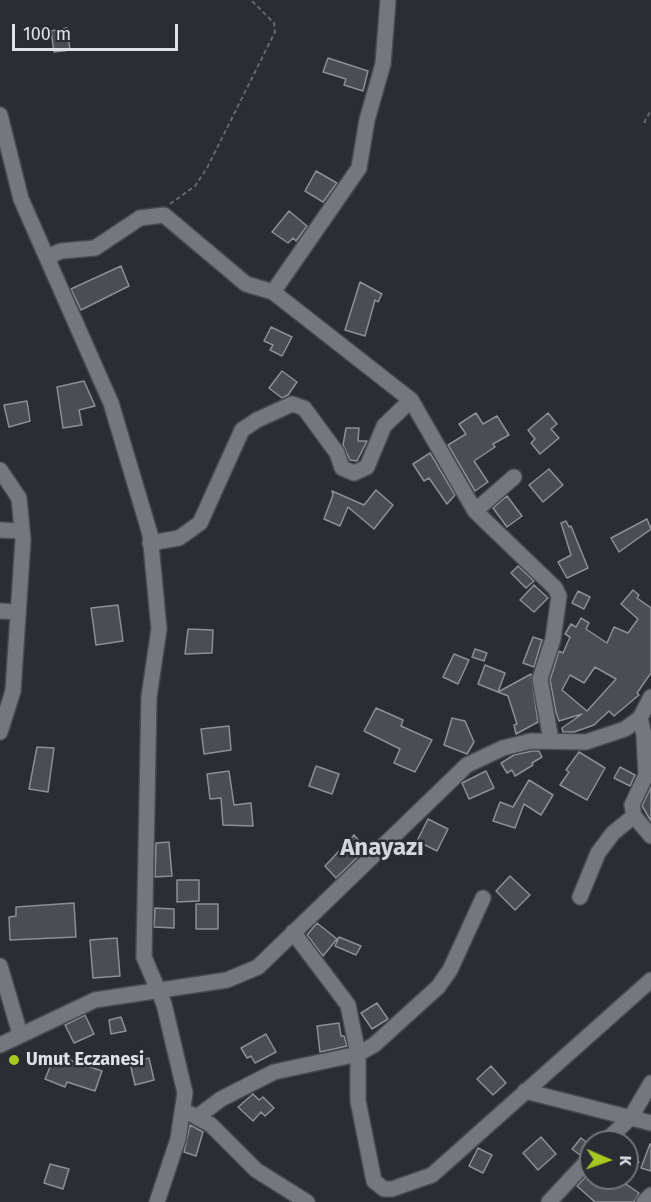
<!DOCTYPE html>
<html>
<head>
<meta charset="utf-8">
<style>
	body { margin:0 }
	#map { position:relative; width:651px; height:1202px; overflow:hidden; background:#2a2d33; font-family:"Fira Sans",sans-serif }
	canvas { display:block }
	.north { position:absolute; left:579px; top:1130px; width:60px; height:60px; box-sizing:border-box; background:#2a2d33; border:2px solid #73757b; border-radius:50%; rotate:92deg; font-size:16px; font-weight:700; line-height:24px; text-align:center; color:#e0e1e6 }
	.north::after { content:''; display:block; margin:auto; width:21px; height:27px; background:#a6c821; clip-path:polygon(50% 0,100% 100%,50% 72%,0 100%) }
	.scale { position:absolute; left:12px; top:24px; width:166px; height:27px; box-sizing:border-box; border:3px solid #e0e1e6; border-top:0; padding-left:8px; font-size:18px; line-height:21px; white-space:nowrap; color:#e0e1e6; -webkit-text-stroke:4px #2a2d33; paint-order:stroke }
</style>
</head>
<body>
<div id="map">
<canvas width="651" height="1202"></canvas>
<div class="north">K</div>
<div class="scale">100 m</div>
</div>
<script>
const context = document.querySelector('canvas').getContext('2d');
context.lineJoin = 'round';
function paint(path, color) { context.fillStyle = color; context.fill(path, 'evenodd'); }
const poly = rows => new Path2D(rows.map(r => 'M' + r).join(''));
function strokePath(path, color, width, dash) { context.strokeStyle = color; context.lineWidth = width; context.lineCap = dash ? 'butt' : 'round'; context.setLineDash(dash || []); context.stroke(path); }
function drawText(font, color, halo, rows, align = 'center') {
  context.font = font + ' "Fira Sans",sans-serif'; context.lineWidth = 5; context.setLineDash([]); context.textBaseline = 'middle'; context.strokeStyle = halo; context.fillStyle = color; for (const [text, x, y, turn = 0] of rows) {
    context.save(); context.translate(x, y); context.rotate((+turn || 0) * Math.PI / 180); context.textAlign = isNaN(turn) ? turn : align; if (halo) context.strokeText(text, 0, 0); context.fillText(text, 0, 0); context.restore();
  }
}
const building = poly([
	[67,28,70,50,54,52,51,31,67,28],
	[328,58,368,71,363,91,344,85,346,79,323,72,328,58],
	[316,171,337,183,323,202,305,191,316,171],
	[289,211,307,226,296,241,293,238,288,243,272,232,289,211],
	[121,266,129,286,81,310,71,289,121,266],
	[360,282,382,294,378,302,375,300,365,336,345,330,360,282],
	[271,327,292,337,282,356,270,350,273,345,264,341,271,327],
	[282,371,297,382,288,395,282,398,269,388,282,371],
	[84,381,95,406,79,410,82,425,63,428,57,387,84,381],
	[27,401,30,421,9,427,4,405,27,401],
	[476,413,483,424,497,416,509,435,493,444,495,447,474,461,488,482,475,491,448,445,466,434,459,424,476,413],
	[548,413,557,424,551,429,559,438,540,454,531,443,535,439,528,430,548,413],
	[346,428,359,428,358,441,367,441,357,461,350,460,343,445,346,428],
	[430,453,455,495,447,504,429,478,424,481,413,464,430,453],
	[549,469,563,485,543,502,529,485,549,469],
	[376,490,393,505,374,529,348,507,340,526,324,519,333,495,332,491,364,505,376,490],
	[507,496,522,516,507,527,493,508,507,496],
	[647,519,651,529,619,552,611,538,647,519],
	[566,521,569,527,571,526,588,568,567,578,558,562,571,555,561,523,566,521],
	[518,566,534,581,526,588,511,573,518,566],
	[534,585,548,598,534,612,520,600,534,585],
	[633,590,639,595,637,598,651,608,651,673,637,693,639,695,614,716,609,711,594,725,574,732,563,732,562,728,582,714,559,721,556,712,550,680,559,651,563,653,570,637,565,634,571,624,576,627,581,618,589,623,586,629,607,643,614,627,628,633,638,619,621,604,633,590],
	[595,667,616,679,587,711,562,690,570,675,584,683,595,667],
	[578,591,590,597,584,609,572,603,578,591],
	[118,605,123,641,96,645,91,608,118,605],
	[188,629,213,630,212,653,185,654,188,629],
	[533,637,542,640,534,667,523,663,533,637],
	[475,649,487,653,484,661,472,657,475,649],
	[454,654,469,660,458,684,443,677,454,654],
	[485,665,505,673,498,692,531,674,538,722,516,734,514,725,517,724,508,696,478,684,485,665],
	[376,708,403,720,401,726,432,740,415,772,394,763,400,749,364,731,376,708],
	[452,718,465,721,474,742,467,754,444,745,452,718],
	[229,726,231,750,204,754,201,729,229,726],
	[37,747,54,748,48,792,29,789,37,747],
	[532,751,539,751,542,757,532,763,533,765,515,776,512,770,507,773,501,763,514,755,532,751],
	[579,752,605,768,587,800,560,785,569,772,566,770,579,752],
	[316,766,339,774,332,794,309,786,316,766],
	[620,767,635,775,630,786,614,778,620,767],
	[229,771,234,805,251,803,253,826,223,825,221,798,210,799,207,774,229,771],
	[486,771,494,788,469,799,462,783,486,771],
	[529,780,553,795,541,815,524,804,515,828,493,821,500,802,513,807,529,780],
	[651,787,651,821,642,806,651,787],
	[428,819,448,829,437,851,417,841,428,819],
	[354,835,366,849,336,878,325,866,354,835],
	[169,842,172,876,155,877,156,843,169,842],
	[510,876,530,895,515,910,496,891,510,876],
	[177,880,199,880,199,901,177,902,177,880],
	[74,903,76,937,10,940,9,917,16,916,16,907,74,903],
	[196,904,218,904,218,929,196,929,196,904],
	[155,908,174,909,174,928,154,927,155,908],
	[317,923,337,939,323,956,307,935,317,923],
	[339,937,361,946,356,955,335,946,339,937],
	[117,938,120,976,93,978,90,940,117,938],
	[377,1003,388,1019,372,1029,361,1013,377,1003],
	[85,1015,94,1034,74,1043,65,1025,85,1015],
	[121,1017,126,1031,111,1034,109,1020,121,1017],
	[339,1023,341,1036,344,1036,347,1046,320,1052,317,1026,339,1023],
	[266,1034,276,1052,255,1063,251,1056,247,1058,241,1048,266,1034],
	[55,1055,102,1071,95,1091,67,1082,65,1087,45,1079,55,1055],
	[149,1058,154,1080,135,1085,130,1063,149,1058],
	[491,1066,506,1083,493,1095,477,1079,491,1066],
	[253,1094,259,1100,263,1097,274,1108,265,1116,261,1112,253,1121,238,1107,253,1094],
	[190,1125,203,1132,196,1156,184,1152,190,1125],
	[541,1137,556,1154,538,1170,523,1153,541,1137],
	[581,1138,590,1145,580,1155,572,1149,581,1138],
	[650,1144,651,1144,651,1171,641,1168,650,1144],
	[478,1148,492,1155,483,1173,469,1166,478,1148],
	[627,1150,639,1162,627,1175,627,1150],
	[50,1164,69,1169,63,1189,44,1183,50,1164],
	[591,1171,591,1178,627,1178,623,1182,639,1193,634,1202,595,1202,577,1186,591,1171]
]);
paint(building, '#4b4d54');
strokePath(building, '#8d8f97', 1.5);
const minor = poly([
	[0,115,21,199,111,403,150,534,159,629,149,697,144,957,164,1004,185,1093,178,1139,157,1202],
	[47,257,61,251,95,248,140,218,164,215,246,284,273,292,411,400,475,511,555,588,559,596,553,639,540,679,551,740],
	[273,292,359,168,367,120,383,64,388,0],
	[0,470,19,498,23,540,13,691,0,732],
	[475,511,514,477],
	[0,530,22,531],
	[150,543,179,538,200,523,242,430,257,420,292,404,304,408,337,453,342,468,354,473,367,467,384,426,411,400],
	[0,611,18,612],
	[640,718,644,735,646,775,632,805,634,816,651,836],
	[580,897,598,853,613,833,634,816],
	[293,932,348,1005,358,1054,374,1045,438,987,450,970,483,898],
	[0,966,20,1034],
	[0,1045,95,1000,227,980,258,967,467,765,503,748,531,741,586,742,625,729,640,718,651,697],
	[525,1091,651,1123],
	[191,1114,211,1125,256,1170,307,1202],
	[197,1117,221,1099,274,1072,358,1054,358,1101,374,1181,384,1189,392,1189,432,1175,651,980],
	[605,1142,631,1117,651,1083],
	[549,1202,591,1157],
	[644,1202,651,1195]
]);
strokePath(minor, '#484a50', 18);
strokePath(poly([
	[644,123,651,110],
	[170,204,195,186,207,168,275,32,274,23,251,0]
]), '#64676d', 2, [4.5, 3]);
strokePath(minor, '#75777f', 15);
for (const [x, y, r, color] of [
	[14,1060,6,"#a6c821"]
]) { const dot = new Path2D(); dot.arc(x, y, r, 0, 2 * Math.PI); context.fillStyle = color; context.fill(dot); strokePath(dot, '#2a2d33', 2); }
drawText('bold 18px', '#e0e1e6', '#2a2d33', [
	["Umut Eczanesi",26,1060]
], 'left');
drawText('bold 24px', '#d3d6de', '#2a2d33', [
	["Anayazı",382,848]
]);
</script>
</body>
</html>
